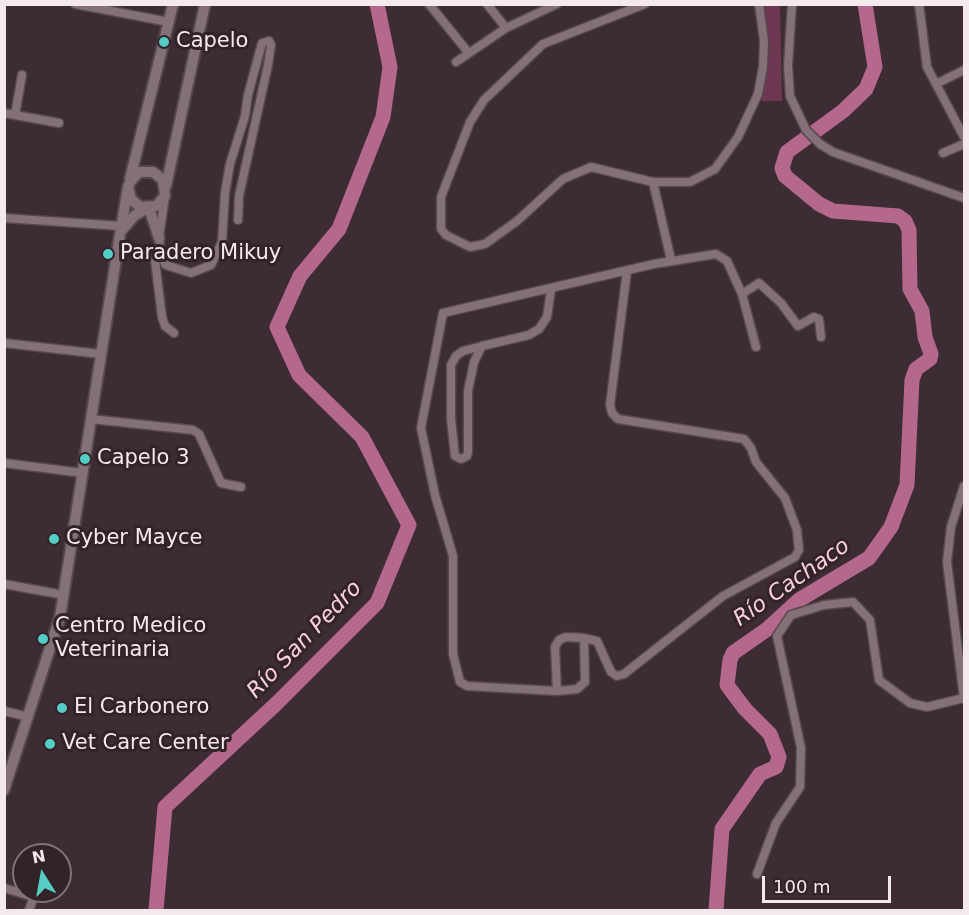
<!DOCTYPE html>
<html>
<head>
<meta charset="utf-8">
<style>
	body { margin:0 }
	#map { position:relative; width:969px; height:915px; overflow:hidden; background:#3d2c33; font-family:"DejaVu Sans",sans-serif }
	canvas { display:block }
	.frame { position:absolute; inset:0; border:6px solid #f4e9ed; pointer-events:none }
	.north { position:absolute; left:12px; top:843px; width:60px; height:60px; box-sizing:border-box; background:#322329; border:2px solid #807277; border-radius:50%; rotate:349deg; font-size:16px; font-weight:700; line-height:24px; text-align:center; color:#f4e9ed }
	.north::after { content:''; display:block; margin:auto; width:21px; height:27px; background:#54cdc7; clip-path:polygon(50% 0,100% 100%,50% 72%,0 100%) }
	.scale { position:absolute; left:762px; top:876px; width:129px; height:27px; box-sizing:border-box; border:3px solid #f4e9ed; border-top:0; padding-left:8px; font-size:18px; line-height:21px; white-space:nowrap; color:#f4e9ed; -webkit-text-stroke:4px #322329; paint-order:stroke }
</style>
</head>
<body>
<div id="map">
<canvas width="969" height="915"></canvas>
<div class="frame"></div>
<div class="north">N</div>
<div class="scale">100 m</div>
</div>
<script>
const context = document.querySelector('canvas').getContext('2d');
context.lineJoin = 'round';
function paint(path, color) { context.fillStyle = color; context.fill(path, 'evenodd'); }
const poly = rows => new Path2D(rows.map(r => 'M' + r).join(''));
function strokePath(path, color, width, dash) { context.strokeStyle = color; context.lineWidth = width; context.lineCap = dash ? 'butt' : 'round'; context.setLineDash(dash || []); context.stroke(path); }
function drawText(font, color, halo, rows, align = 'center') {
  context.font = font + ' "DejaVu Sans",sans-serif'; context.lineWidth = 6; context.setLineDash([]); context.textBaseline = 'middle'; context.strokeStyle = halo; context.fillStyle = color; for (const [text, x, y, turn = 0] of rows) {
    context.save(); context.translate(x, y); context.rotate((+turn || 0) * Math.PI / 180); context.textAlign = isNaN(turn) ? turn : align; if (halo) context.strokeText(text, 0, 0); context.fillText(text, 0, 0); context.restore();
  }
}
paint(poly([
	[760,5,780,5,782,101,762,101]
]), '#6e3752');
strokePath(poly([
	[156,910,165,807,276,704,377,603,409,525,362,437,299,375,277,327,300,276,339,229,383,117,390,67,377,4],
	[716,910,722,829,760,774,776,767,779,757,770,734,745,709,727,685,730,660,733,653,766,630,799,600,869,558,891,527,907,485,912,380,916,369,930,359,931,354,925,337,922,311,910,289,909,230,905,221,898,216,833,211,819,204,785,176,782,168,787,152,843,111,866,89,875,67,865,4]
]), '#b3688c', 15);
const minor = poly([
	[75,4,169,22],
	[429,4,468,52],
	[487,4,506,28],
	[645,4,543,44,484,100,470,122,441,197,441,229,446,235,470,247,485,244,517,221,563,179,591,167,653,182,690,182,715,169,738,137,758,94,763,67,764,41,759,4],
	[792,4,788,66,790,96,806,130,820,144,833,152,964,198],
	[919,4,927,67,964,137],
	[456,62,506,28,557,4],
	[936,84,964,70],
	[4,113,59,123],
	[15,115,22,75],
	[943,153,964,144],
	[653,182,671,260],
	[165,196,159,238,161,256,166,265,191,273,211,265,222,242,225,193,230,164,245,116,248,95,262,43,269,41,271,45,268,65,239,196,238,220],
	[4,218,121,226],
	[159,247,155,260,162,317,165,326,174,333],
	[627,271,610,405,612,413,618,419,744,439,751,448,756,462,785,498,797,530,799,550,795,557,723,596,624,674,617,676,611,672,597,641,584,638,585,682,577,689,557,691,467,686,460,682,453,654,453,556,435,495,421,428,443,313,654,264,716,254,727,261,742,294,756,347],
	[742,294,759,283,781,303,798,326,814,317,819,319,821,337],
	[4,343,101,354],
	[482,346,474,362,468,391,468,452,467,456,461,459,455,456,451,419,451,365,456,356,463,351,482,346,529,335,539,329,547,317,551,290],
	[91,419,193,430,199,434,221,483,241,487],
	[4,463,83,473],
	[964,486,951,527,947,562,964,699],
	[4,584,64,595],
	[557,691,555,647,559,640,566,637,584,638],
	[4,711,29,717],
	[757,874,776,823,800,787,801,748,777,636,791,615,824,605,853,602,870,620,879,680,910,703,927,707,964,698],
	[4,888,34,897,29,910]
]);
const tertiary = poly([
	[130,179,173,4],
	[166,186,205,4],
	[149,208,159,238],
	[122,230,134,216,147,208],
	[4,790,60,617,119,240,128,187,130,182,139,172,153,172,163,180,165,196,156,206,140,207,131,199,128,187]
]);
strokePath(minor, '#55484d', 11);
strokePath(tertiary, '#55484d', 14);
strokePath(minor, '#837078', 8);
strokePath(tertiary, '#837078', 10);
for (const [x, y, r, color] of [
	[164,42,6,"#54cdc7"],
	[108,254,6,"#54cdc7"],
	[85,459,6,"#54cdc7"],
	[54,539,6,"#54cdc7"],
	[43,639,6,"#54cdc7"],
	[62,708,6,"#54cdc7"],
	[50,744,6,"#54cdc7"]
]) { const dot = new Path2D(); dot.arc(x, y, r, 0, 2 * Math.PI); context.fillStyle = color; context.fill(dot); strokePath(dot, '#322329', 2); }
drawText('21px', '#f4e9ed', '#322329', [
	["Capelo",176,42],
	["Paradero Mikuy",120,254],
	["Capelo 3",97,459],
	["Cyber Mayce",66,539],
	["Centro Medico",55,627],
	["Veterinaria",55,651],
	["El Carbonero",74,708],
	["Vet Care Center",62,744]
], 'left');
drawText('italic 22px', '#fbcfe2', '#322329', [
	["Río Cachaco",792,583,-35],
	["Río San Pedro",305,640,-46]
]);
</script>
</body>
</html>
